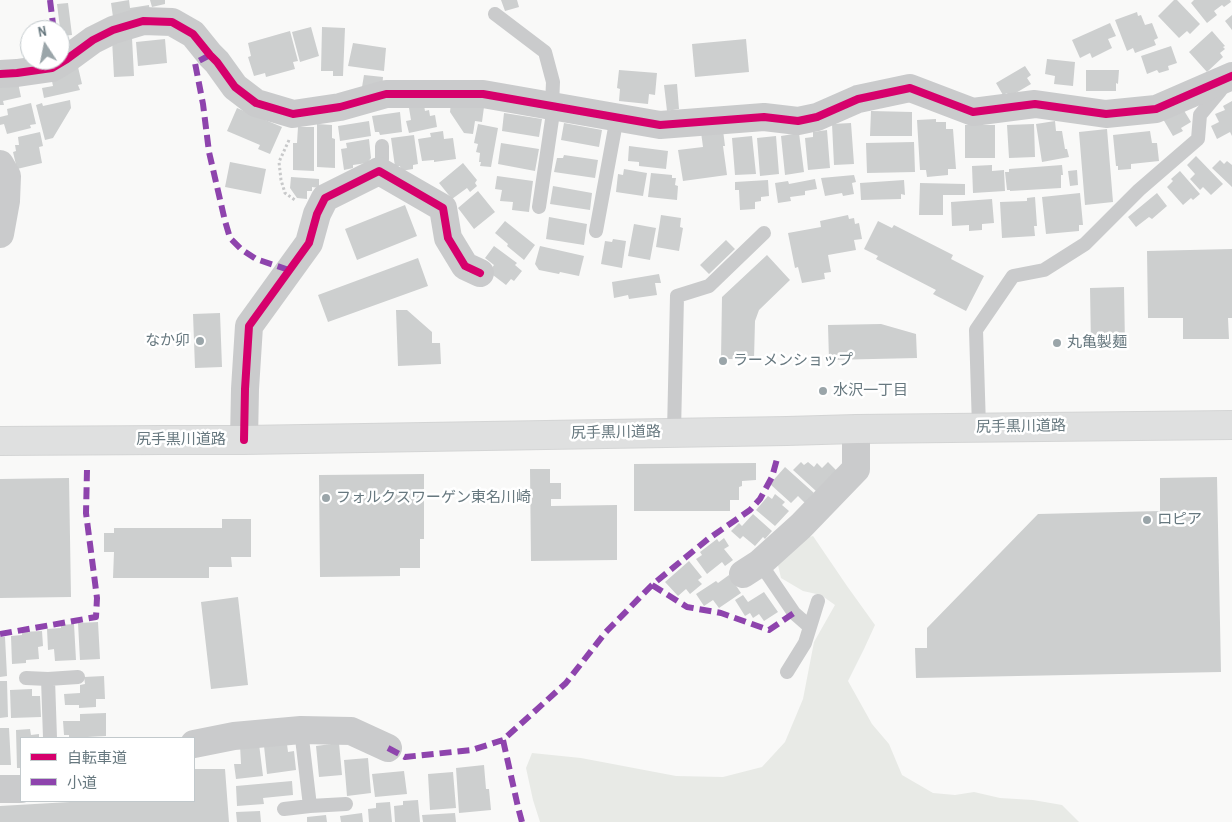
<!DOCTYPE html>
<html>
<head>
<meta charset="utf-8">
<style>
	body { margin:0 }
	#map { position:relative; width:1232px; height:822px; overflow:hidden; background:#f9f9f8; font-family:"Archivo Narrow","Noto Sans JP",sans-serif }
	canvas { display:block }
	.legend { position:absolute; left:20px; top:737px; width:175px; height:65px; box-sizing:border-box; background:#fff; border:1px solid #c2c9cc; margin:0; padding:6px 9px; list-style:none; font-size:15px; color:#67787f }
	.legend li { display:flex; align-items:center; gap:10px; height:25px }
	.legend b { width:25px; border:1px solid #c2c9cc }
	.north { position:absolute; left:20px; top:20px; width:50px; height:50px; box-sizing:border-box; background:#fff; border:1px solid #c2c9cc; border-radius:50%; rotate:349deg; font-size:14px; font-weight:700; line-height:20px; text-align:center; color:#67787f }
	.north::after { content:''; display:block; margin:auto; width:18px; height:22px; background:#9aa5a9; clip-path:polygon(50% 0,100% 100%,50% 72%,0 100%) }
</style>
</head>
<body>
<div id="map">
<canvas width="1232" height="822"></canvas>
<ul class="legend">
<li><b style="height:6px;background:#d6006c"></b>自転車道</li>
<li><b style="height:6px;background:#8e44ad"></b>小道</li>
</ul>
<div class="north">N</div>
</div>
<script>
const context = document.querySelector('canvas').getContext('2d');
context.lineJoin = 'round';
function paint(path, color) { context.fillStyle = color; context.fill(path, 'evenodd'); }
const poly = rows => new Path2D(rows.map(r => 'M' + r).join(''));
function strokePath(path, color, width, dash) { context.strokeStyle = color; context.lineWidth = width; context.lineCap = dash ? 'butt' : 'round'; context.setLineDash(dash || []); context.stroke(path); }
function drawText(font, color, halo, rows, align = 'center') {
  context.font = font + ' "Archivo Narrow","Noto Sans JP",sans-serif'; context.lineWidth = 5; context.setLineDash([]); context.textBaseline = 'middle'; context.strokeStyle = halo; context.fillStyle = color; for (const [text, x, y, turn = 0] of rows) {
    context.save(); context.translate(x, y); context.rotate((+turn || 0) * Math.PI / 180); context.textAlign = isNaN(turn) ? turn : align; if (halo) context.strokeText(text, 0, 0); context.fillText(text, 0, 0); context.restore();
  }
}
paint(poly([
	[813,536,847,586,875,625,864,649,848,681,872,724,889,744,902,775,933,793,955,795,974,792,1000,798,1033,800,1062,805,1079,822,540,822,533,800,526,768,532,753,581,758,676,776,723,777,762,767,785,742,803,699,814,642,835,605,821,595,803,591,781,578,777,561,795,541]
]), '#e8eae6');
paint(poly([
	[129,0,130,8,149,5,150,14,113,17,111,3],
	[150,0,165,0,165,4,152,7],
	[501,0,517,0,519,7,505,11],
	[1174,0,1177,0,1200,24,1190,34,1187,31,1179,38,1158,16],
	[1194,0,1230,0,1231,2,1224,7,1222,5,1214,11,1217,15,1207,23,1191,3],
	[68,3,72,35,61,36,57,4],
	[1137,12,1138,16,1141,15,1145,25,1152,23,1158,38,1154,40,1156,45,1135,53,1133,48,1127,51,1115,20],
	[1232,15,1232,30,1225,21],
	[1110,23,1116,36,1108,39,1112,48,1092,58,1090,53,1080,58,1072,40],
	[311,27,319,56,300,62,292,32],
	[322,27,345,28,343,76,333,76,333,71,321,71],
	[290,31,298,61,293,62,295,69,266,77,265,73,254,76,248,57,251,56,248,43],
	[1212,31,1225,46,1223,47,1225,49,1220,53,1223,57,1207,72,1189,52],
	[132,38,134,76,114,77,112,39],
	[165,39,167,63,138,66,136,42],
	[746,39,749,72,695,77,692,44],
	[353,43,386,48,384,71,348,66],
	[1171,46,1177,63,1168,66,1169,70,1159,73,1157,70,1147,74,1141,56],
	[1047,59,1075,62,1073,86,1054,84,1055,76,1045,74],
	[1025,66,1031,75,1027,78,1031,84,1009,97,1007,93,1003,95,996,83],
	[78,67,82,84,78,85,80,90,44,98,42,88,53,86,50,72],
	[619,70,657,73,655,95,649,94,648,104,619,101,620,89,617,88],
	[1086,70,1119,70,1118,84,1116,83,1116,91,1086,91],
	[364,75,383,77,382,89,362,87],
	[17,78,21,97,3,101,4,105,0,105,0,82],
	[677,84,679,109,667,111,664,85],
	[70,100,71,108,53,138,45,140,36,105,42,103,43,106],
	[1232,101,1232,136,1230,132,1217,139,1211,126,1219,122,1215,114,1225,110,1223,106],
	[31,103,36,124,30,125,31,128,7,134,4,124,0,125,0,117,8,115,7,109],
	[451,103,484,107,482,122,475,121,473,134,464,133,450,112],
	[424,105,425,111,429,110,430,116,435,115,437,127,409,133,406,121,411,120,409,108],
	[237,108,282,127,270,154,258,149,260,145,227,131],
	[1183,109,1191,122,1181,128,1183,131,1173,136,1163,119],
	[871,111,912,112,912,136,870,136],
	[400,112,402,132,380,135,379,132,375,132,372,116],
	[504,113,542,119,539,137,502,131],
	[936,119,936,122,946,122,946,129,953,129,956,169,948,169,948,175,927,177,926,170,920,170,917,120],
	[369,121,371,136,340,141,338,126],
	[1055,121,1056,131,1062,131,1065,149,1067,149,1069,157,1042,162,1036,124],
	[564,123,602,130,599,147,561,140],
	[851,123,854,164,834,165,832,124],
	[317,124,332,125,332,138,335,139,335,168,317,167],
	[478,124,498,128,491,167,480,166,481,162,479,162,480,153,476,152,478,144,474,143],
	[1034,124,1035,157,1009,158,1007,125],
	[965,125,995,125,995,158,965,158],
	[298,127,314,127,314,171,293,170,293,143,297,143],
	[1107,129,1113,202,1085,205,1079,132],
	[723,130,725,146,723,146,727,175,683,181,678,150,703,147,701,132],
	[827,130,830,168,808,170,805,138,813,137,813,132],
	[443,131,444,139,453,138,456,159,434,162,434,160,422,161,418,139,431,137,430,133],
	[1150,131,1152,143,1157,143,1159,161,1131,164,1131,169,1118,170,1118,166,1116,166,1113,135],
	[40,132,43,146,39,147,42,163,17,169,13,152,16,151,15,145,19,145,18,137],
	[799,133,804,172,785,175,781,136],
	[414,135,418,164,413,165,413,169,401,171,400,166,395,167,391,138],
	[752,136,756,174,735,175,732,138],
	[776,136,779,174,760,176,757,138],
	[369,139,371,158,367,163,353,165,353,168,344,170,341,149,347,148,346,143],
	[914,142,915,172,867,173,866,143],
	[501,143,539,149,535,171,498,164],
	[629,146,668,151,666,169,639,166,639,162,628,161],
	[564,155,598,160,595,178,554,172,557,158,563,158],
	[1196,156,1223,184,1211,195,1203,187,1200,190,1190,179,1195,174,1187,165],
	[1220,160,1224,164,1227,161,1232,165,1232,187,1212,168],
	[230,162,266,169,261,194,225,187],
	[463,163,477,180,475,183,477,186,470,192,467,188,452,199,439,183],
	[992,165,992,171,1004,170,1005,191,973,193,972,166],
	[1062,165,1063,175,1061,175,1061,188,1010,191,1010,190,1007,190,1005,172,1009,172,1009,169],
	[624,169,647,173,643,196,616,192,618,174,623,175],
	[1077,170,1078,185,1070,186,1068,171],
	[1180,171,1200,194,1193,200,1191,198,1183,205,1167,187,1173,181,1171,179],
	[651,173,672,175,672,178,676,178,675,185,678,186,677,200,648,197],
	[854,175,856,182,852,183,854,194,843,196,842,193,825,196,821,178],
	[497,176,533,181,529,212,512,210,513,202,500,201,502,190,495,189],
	[291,177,319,179,319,188,312,187,312,191,307,191,307,199,297,198,290,188],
	[815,179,817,189,805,191,805,195,790,197,791,201,778,203,775,183,788,181,789,184],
	[768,180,769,196,761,197,761,201,755,202,755,209,740,210,739,190,735,190,735,182],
	[904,180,905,195,901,194,901,199,861,200,860,183],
	[920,183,965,184,965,195,943,195,943,215,919,215],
	[553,186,592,193,590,210,550,204],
	[478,191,495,212,474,229,458,208],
	[1080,193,1083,225,1079,225,1079,231,1046,234,1042,197],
	[1157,193,1167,206,1152,219,1149,217,1136,227,1128,217],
	[1035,197,1037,226,1034,226,1035,236,1002,238,1000,202,1027,201,1027,198],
	[992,199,994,223,982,224,982,230,969,231,969,225,952,226,951,202],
	[405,205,417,236,357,260,345,229],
	[661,215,681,218,680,227,683,228,679,251,656,247],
	[848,215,849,219,854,218,855,224,859,223,862,239,854,240,856,250,828,255,831,272,824,273,825,279,802,283,798,267,795,268,788,233,821,227,820,221],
	[549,217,587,224,584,245,546,239],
	[505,221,535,245,524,260,507,246,508,244,495,233],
	[878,221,892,228,894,225,953,255,951,259,984,276,966,311,933,294,936,290,876,259,878,256,864,249],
	[634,224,656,228,650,260,628,256],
	[613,239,626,241,622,268,601,264,605,241,612,242],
	[726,240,735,249,709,274,700,265],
	[494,246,517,263,515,265,522,271,514,281,511,279,506,285,489,272,494,265,485,258],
	[540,246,584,256,579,276,560,272,559,274,539,270,535,264],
	[1232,249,1232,318,1228,318,1229,339,1183,339,1183,318,1148,318,1147,251],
	[767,255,790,280,759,310,755,321,754,359,721,359,722,297],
	[418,258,428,286,328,322,318,295],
	[659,274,661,283,655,283,657,295,629,299,628,295,614,298,612,282],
	[1124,287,1125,345,1091,345,1090,288],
	[396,310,407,310,432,332,432,343,440,343,441,364,398,366],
	[220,313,222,367,195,368,193,314],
	[881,324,916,334,917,358,829,360,828,325],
	[801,462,804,465,808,462,814,467,817,463,822,468,828,462,837,471,816,491,793,470],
	[756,463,756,480,742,481,742,486,739,487,739,500,730,500,730,511,634,511,634,464],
	[785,467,814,493,805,503,798,496,791,503,770,484],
	[530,469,550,469,550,483,561,483,561,499,551,499,551,506,617,505,617,560,531,561],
	[424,474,424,539,420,539,420,568,400,568,400,576,320,577,319,475],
	[1217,477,1221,672,916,678,915,648,927,648,927,628,1038,514,1160,511,1160,478],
	[69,478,71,597,0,598,0,479],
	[775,494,785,502,782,505,789,511,775,526,756,510,768,496,772,499],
	[753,514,772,531,765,539,763,537,755,546,743,536,740,539,731,531,739,523,742,526],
	[222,519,251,519,251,557,231,557,232,567,209,567,209,578,113,578,114,552,104,552,104,533,114,533,114,528,222,528],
	[724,538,729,546,724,549,733,560,725,566,722,562,707,574,696,559,702,555,700,552,717,539,719,542],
	[689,561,702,577,698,580,702,584,690,594,686,589,678,596,665,582],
	[729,575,741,593,719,608,713,600,704,606,696,594,716,581,718,583],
	[764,592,778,612,764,621,759,614,753,618,750,613,745,616,735,600,743,595,748,602],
	[238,597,248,685,211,689,201,602],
	[98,622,100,659,80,660,78,623],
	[74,624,76,660,55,661,54,649,48,650,47,629,61,628,61,625],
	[42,631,43,646,38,647,39,659,26,660,26,663,12,664,11,636,22,635,22,632],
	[0,637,5,637,7,676,0,677],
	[104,676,105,699,96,699,96,707,79,708,79,705,65,705,64,694,80,693,80,685,85,684,84,677],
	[0,681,7,681,8,717,0,718],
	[32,689,32,696,40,696,41,717,11,718,10,690],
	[106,713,106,736,69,738,69,735,64,735,63,721,80,721,80,714],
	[0,728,9,728,11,765,0,765],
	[30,729,31,735,39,734,39,738,21,738,21,768,17,768,16,730],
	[339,743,342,775,319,777,316,746],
	[259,744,263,776,236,779,234,764,241,764,240,745],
	[287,744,288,752,294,751,296,770,267,774,264,746],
	[368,758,371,793,347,796,344,760],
	[484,765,486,789,489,789,491,810,459,813,456,768],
	[194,769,225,769,229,822,0,822,0,806,87,801,194,801],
	[404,771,407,794,375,797,372,774],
	[453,772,456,808,430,810,428,774],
	[292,781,293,795,263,798,264,804,237,806,236,786],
	[418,800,420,822,395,822,394,806,403,805,403,801],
	[390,802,392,822,369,822,368,809,376,808,376,803],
	[260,811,261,822,237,822,236,812],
	[362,813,363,822,341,822,340,816],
	[455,813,456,822,423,822,422,815],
	[326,815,327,822,307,822,307,817]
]), '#cdcfcf');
const primary = poly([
	[0,441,164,440,244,440,787,431,856,429,1232,425]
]);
strokePath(primary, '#d4d5d5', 30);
strokePath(poly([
	[289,140,279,162,281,180,285,193,295,200]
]), '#c8c9ca', 3, [2.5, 2.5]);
strokePath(poly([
	[495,14,545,52,553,82,552,105],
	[379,171,382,159,382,146],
	[539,207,554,106],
	[596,231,617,117],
	[979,427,976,330,1013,276,1044,270,1085,244,1139,190,1198,139,1200,115,1220,91,1224,84],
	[674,432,677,296,709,286,764,233],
	[760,563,794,613,810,627],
	[787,672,805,643,818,601],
	[26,678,48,679,78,677],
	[48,679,50,738],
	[301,730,310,806],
	[284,809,310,806,346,804]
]), '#cacbcc', 14);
strokePath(poly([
	[0,74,17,73,52,68,67,59,93,40,113,30,143,21,172,22,193,34,210,55,217,62,235,87,256,103,293,114,340,107,386,94,483,94,660,125,764,117,798,121,817,117,858,99,910,88,973,112,1035,104,1106,114,1156,109,1232,76],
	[0,164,7,176,6,201,0,234],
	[244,440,245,389,249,326,309,243,317,214,325,198,379,171,443,208,448,238,465,266,480,273],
	[743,574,760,563,801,526,856,469,856,429],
	[194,744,234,736,301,730,351,731,388,748],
	[0,789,21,789]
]), '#cacbcc', 28);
strokePath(primary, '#dfe0e0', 28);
strokePath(poly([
	[50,0,53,24,56,30],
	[60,40,67,59],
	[210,55,195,63,203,104,209,152,225,221,230,238,241,249,256,259,289,270],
	[652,585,687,607,721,613,769,630,794,613],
	[0,634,96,617,97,598,86,513,87,470],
	[388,748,405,757,472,750,503,740],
	[522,822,518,807,503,740,566,683,605,633,652,585,708,539,750,510,760,499,772,477,777,459]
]), '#8e44ad', 6, [12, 6]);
strokePath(poly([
	[0,74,17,73,52,68,67,59,93,40,113,30,143,21,172,22,193,34,210,55,217,62,235,87,256,103,293,114,340,107,386,94,483,94,660,125,764,117,798,121,817,117,858,99,910,88,973,112,1035,104,1106,114,1156,109,1232,76],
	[244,440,245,389,249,326,309,243,317,214,325,198,379,171,443,208,448,238,465,266,480,273]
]), '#d6006c', 8);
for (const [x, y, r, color] of [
	[200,341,5,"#9aa5a9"],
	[1057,343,5,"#9aa5a9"],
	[723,361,5,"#9aa5a9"],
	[823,391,5,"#9aa5a9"],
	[326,498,5,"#9aa5a9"],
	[1147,520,5,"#9aa5a9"]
]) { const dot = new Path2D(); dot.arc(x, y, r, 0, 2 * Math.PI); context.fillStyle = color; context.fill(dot); strokePath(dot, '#fff', 2); }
drawText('15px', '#67787f', '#fff', [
	["なか卯",190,341,"right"],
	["丸亀製麺",1067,343],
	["ラーメンショップ",733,361],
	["水沢一丁目",833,391],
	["フォルクスワーゲン東名川崎",336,498],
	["ロピア",1157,520]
], 'left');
drawText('15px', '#67787f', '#fff', [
	["尻手黒川道路",1021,427,-1],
	["尻手黒川道路",616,433,-1],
	["尻手黒川道路",181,440]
]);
</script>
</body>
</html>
